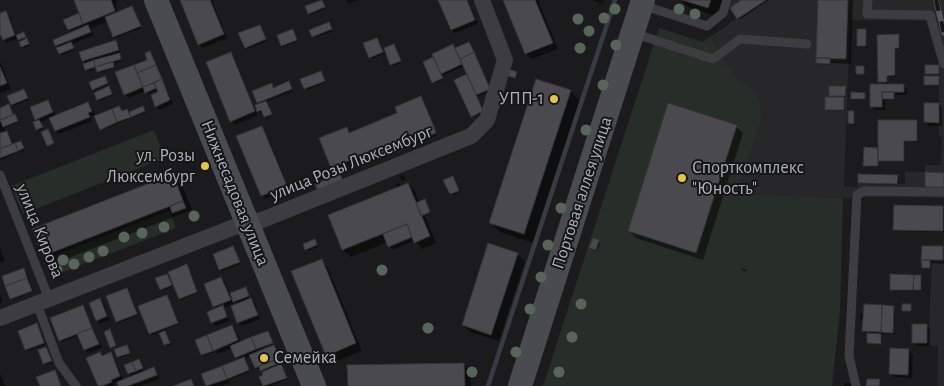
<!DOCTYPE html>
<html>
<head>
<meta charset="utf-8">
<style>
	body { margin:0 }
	canvas { display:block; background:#1b1a1c }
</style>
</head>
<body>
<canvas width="944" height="386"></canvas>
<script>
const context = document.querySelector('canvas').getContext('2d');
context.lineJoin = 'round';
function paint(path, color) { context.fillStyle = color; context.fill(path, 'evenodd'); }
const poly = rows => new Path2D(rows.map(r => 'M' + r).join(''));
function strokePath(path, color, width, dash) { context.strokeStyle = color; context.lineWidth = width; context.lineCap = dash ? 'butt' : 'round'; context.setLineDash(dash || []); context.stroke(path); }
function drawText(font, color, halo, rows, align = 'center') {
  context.font = font + ' "Alegreya Sans",sans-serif'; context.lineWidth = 4; context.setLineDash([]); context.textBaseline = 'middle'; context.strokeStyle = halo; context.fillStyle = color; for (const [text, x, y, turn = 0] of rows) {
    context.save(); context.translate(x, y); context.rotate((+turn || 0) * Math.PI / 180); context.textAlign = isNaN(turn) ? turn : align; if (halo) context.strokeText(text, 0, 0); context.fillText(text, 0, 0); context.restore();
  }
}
paint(poly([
	[732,0,944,0,944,198,874,197,843,198,737,194,761,121,761,109,751,87,735,78,710,37,736,19,730,8],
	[850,20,926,21,939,65,939,137,942,137,941,165,925,165,925,172,905,172,905,184,858,183,858,187,844,186],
	[944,228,944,386,937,386,938,346,928,346,932,260,943,260]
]), '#272629');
paint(poly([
	[659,28,703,42,710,37,735,78,751,87,757,96,761,109,761,121,737,194,843,198,840,310,832,386,543,386],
	[154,130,165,158,23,214,11,186],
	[169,211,176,228,53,276,46,259]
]), '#272e29');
paint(poly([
	[75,0,117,0,116,7,118,13,133,9,141,28,115,38,108,21,90,29,94,35,72,44,74,50,61,55,59,48,56,45,88,27,86,25,70,31,69,30,83,19],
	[181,0,212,0,227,38,203,48,199,44],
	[346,0,358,0,348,4],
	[439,0,468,0,478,24,455,33,452,30],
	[504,0,538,0,558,49,532,59,527,54],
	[592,0,604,0,603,4],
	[681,0,723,0,718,17,688,7],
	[742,0,769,0,739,20,738,18],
	[819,0,853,0,851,64,831,63,831,65,819,64,817,63],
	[323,3,325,9,310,15,309,13],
	[5,12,9,16,17,36,25,35,29,46,24,48,19,38,7,43,4,39,0,30,0,14],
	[329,24,333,31,314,38,313,37,311,31],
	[260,26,267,41,247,49,246,47],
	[866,31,867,32,867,47,860,47,858,45],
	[294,32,298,41,283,47,282,45],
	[898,35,900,37,900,49,896,49,896,76,888,77,888,85,903,85,907,89,907,95,895,95,895,100,885,100,885,110,875,110,872,106,883,85,879,81],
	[377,39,384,54,372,59,370,57],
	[115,42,119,45,121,53,119,54,122,61,114,63,115,68,100,73,97,68,88,71,86,64,83,60],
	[469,43,491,91,477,97,484,112,473,117,472,116,468,75,464,66,442,76,443,80,435,83,424,63,435,58,453,46,455,49],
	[394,45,401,63,393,66,391,64],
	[150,52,173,104,160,110,156,106,160,93,158,90,148,94,146,91,129,98,125,94,149,60],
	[230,53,234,57,254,107,260,104,258,102,271,84,274,89,289,83,291,84,293,91,265,102,272,115,266,118,263,112,260,113,254,107,258,115,235,125,231,121],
	[0,61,11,89,1,93,0,92],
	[939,66,940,67,940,75,928,75,926,73],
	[321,73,326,82,307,90,305,88],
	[939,77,940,79,940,86,927,86,925,85],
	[106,79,108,85,95,90,93,89],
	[109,88,113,95,99,101,98,99],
	[845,88,847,89,846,97,842,97,845,100,845,111,828,111,826,109,833,98,830,95],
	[24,91,29,100,13,106,12,104],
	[570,91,580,100,533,243,500,232,491,223],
	[864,94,866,100,854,100,852,98],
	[421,98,424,101,437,135,412,145,409,141,393,148,394,152,380,158,378,154,336,171,332,167,346,128,351,134,399,114],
	[48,101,51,105,56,116,88,103,92,107,95,115,91,117,92,121,59,134,56,131,50,118,41,122,43,129,39,131,37,129,38,121,36,119],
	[939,104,942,108,942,126,929,126,925,122],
	[143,107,146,112,102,130,101,129,122,112,127,110,129,113],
	[0,109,17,117,19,122,4,128,5,131,10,136,14,145,22,144,24,150,0,160],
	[854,113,855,114,855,125,851,124,849,123],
	[917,122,918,123,918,142,905,142,905,162,879,162,879,167,866,167,865,165,880,149],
	[736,126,743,133,703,260,636,238,629,231],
	[262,127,265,131,290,190,265,199,262,196],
	[172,175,182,185,192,210,53,264,44,255],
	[403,175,406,180,402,181,399,176],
	[897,176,899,178,898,185,861,184,859,183],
	[454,179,460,192,452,195,451,194],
	[399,183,402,187,408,184,415,191,419,203,426,202,430,211,424,214,424,216,431,214,425,216,436,243,422,249,415,240,393,250,387,242,351,257,343,250,330,216,397,188,395,185],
	[943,207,944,232,896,231,895,229],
	[598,241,600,243,597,251,592,250,591,248],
	[316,242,318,247,308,251,307,249],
	[923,247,943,247,944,264,931,263,931,269,924,269,923,268],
	[0,248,5,261,0,263],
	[234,249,240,264,222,271,214,255],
	[517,254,525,261,499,341,470,332,463,325],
	[321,261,328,268,362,351,334,362,327,355],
	[188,267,198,293,181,300,180,299],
	[742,268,747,270,747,272,742,270],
	[23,269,27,273,33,292,13,299,11,298],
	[920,276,922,278,922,291,893,291,891,289],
	[168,277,172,287,163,290,161,289],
	[221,278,225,282,230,294,245,288,247,290,249,298,255,303,260,319,242,326,238,322,238,305,232,299,233,304,224,308,230,321,216,326,212,322,217,309,214,306],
	[127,289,138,315,119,323,117,321],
	[0,294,3,302,0,303],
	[168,298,178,324,152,335,151,333],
	[100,300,104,303,110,320,100,324,97,320],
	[83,307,102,348,89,353,85,350,79,335,62,342,60,340],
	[894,307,895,308,894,334,884,333,884,335,882,335,882,344,870,344,867,335,864,331,864,322,860,320,860,313,864,315],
	[927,325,930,329,930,346,917,346,913,342],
	[38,326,45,345,28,351,19,332],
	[232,326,235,330,241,342,269,334,273,344,258,350,259,353,275,348,280,365,288,379,271,386,264,386,261,377,265,376,264,372,261,368,257,369,256,367,251,356,244,359,249,372,229,380,230,383,221,386,207,386,203,375,239,360,232,348,218,354,212,348,214,352,204,356,202,354],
	[111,332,118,349,128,348,130,354,120,358,118,356,115,348,112,347],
	[165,332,171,345,167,346,161,334],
	[47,350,52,363,46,365,39,351],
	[909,350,913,354,912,378,894,377,890,373],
	[100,353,103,357,110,354,114,358,123,380,132,377,129,374,139,361,144,372,153,368,160,379,140,386,120,386,118,382,114,383,114,386,100,386],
	[463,364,471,371,471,386,349,386],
	[0,374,5,386,0,386],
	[844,383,852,383,854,386,844,386]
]), '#0007');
strokePath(poly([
	[488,386,615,0]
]), '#363b44', 4.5);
const building = poly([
	[74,0,111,0,115,11,83,24,74,0],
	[180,0,210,0,224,34,198,45,180,0],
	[322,0,325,7,308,14,305,6,322,0],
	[438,0,467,0,475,20,451,30,438,0],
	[503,0,535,0,553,43,525,54,503,0],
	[682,0,711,0,708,8,682,0],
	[741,0,766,0,737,19,730,8,741,0],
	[818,0,848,0,846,59,816,58,818,0],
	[132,6,141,26,113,37,105,17,132,6],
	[6,11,15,35,3,40,0,34,0,13,6,11],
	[79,13,83,24,68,30,63,20,79,13],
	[329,22,332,29,312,37,309,30,329,22],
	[88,25,91,32,55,46,53,40,88,25],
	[260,25,266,39,245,48,238,33,260,25],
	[293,29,297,40,281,46,277,35,293,29],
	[857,29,866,29,866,46,857,46,857,29],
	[24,32,26,37,18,40,16,35,24,32],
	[899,34,899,48,895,48,895,75,887,76,887,82,878,82,877,35,899,34],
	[27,38,29,44,21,47,19,42,27,38],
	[377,38,383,52,369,58,363,43,377,38],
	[116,40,119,50,82,61,79,52,116,40],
	[71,42,74,48,59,54,56,48,71,42],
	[469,42,474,52,460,59,455,48,469,42],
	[394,44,401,61,390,65,384,48,394,44],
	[453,44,462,64,441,74,432,54,453,44],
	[150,51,156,65,137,73,134,65,147,60,145,53,150,51],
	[231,52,255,111,230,122,206,62,231,52],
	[474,52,490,89,476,95,460,59,474,52],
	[120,53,121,59,95,67,94,60,120,53],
	[433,57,443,78,432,83,423,62,433,57],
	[816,58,830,58,830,64,816,63,816,58],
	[94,60,95,67,85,70,83,64,94,60],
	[113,62,114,67,97,72,95,67,113,62],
	[134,65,143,87,124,95,115,72,134,65],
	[156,65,162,79,143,87,137,73,156,65],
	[925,65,939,65,939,74,925,74,925,65],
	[856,66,864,66,864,74,856,74,856,66],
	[0,67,7,83,0,86,0,67],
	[508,69,517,72,515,78,506,75,508,69],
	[321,71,325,81,304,89,300,79,321,71],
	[467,74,483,111,471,117,454,80,467,74],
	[105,76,108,83,92,90,89,82,105,76],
	[924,76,939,76,939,85,924,85,924,76],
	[162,79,170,100,155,107,151,95,158,92,154,83,162,79],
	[536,79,571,90,524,234,489,223,536,79],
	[289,81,292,89,257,103,252,91,272,83,273,88,289,81],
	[154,83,156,88,145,93,143,87,154,83],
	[870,84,904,84,904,92,882,92,882,107,870,107,870,84],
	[109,86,112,94,97,100,94,93,109,86],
	[829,86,846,86,845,96,829,96,829,86],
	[24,89,28,98,11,105,7,96,24,89],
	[851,92,865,93,865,99,851,99,851,92],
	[882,92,894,92,894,99,882,99,882,92],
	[421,96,434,127,331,168,319,138,347,127,349,133,397,113,395,107,421,96],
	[825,97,844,97,844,110,825,110,825,97],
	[48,100,53,112,35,120,30,107,48,100],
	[266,101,272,114,264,117,261,110,257,112,255,105,266,101],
	[88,102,92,111,88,113,90,117,55,131,49,118,88,102],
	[668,103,737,125,696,253,628,231,668,103],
	[924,103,939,103,939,123,924,122,924,103],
	[9,104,13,115,0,120,0,108,9,104],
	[119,106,122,111,127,109,131,117,117,122,112,109,119,106],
	[143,106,145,111,131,117,129,112,143,106],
	[112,109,117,122,100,130,94,116,112,109],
	[848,111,854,111,854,124,848,123,848,111],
	[15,114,18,121,3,127,0,120,15,114],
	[39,120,43,127,36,130,33,122,39,120],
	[878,120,917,120,917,141,904,141,904,161,878,161,878,120],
	[262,126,287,186,261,196,236,136,262,126],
	[434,127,436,133,409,144,406,137,434,127],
	[48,129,54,143,47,146,41,132,48,129],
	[7,131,12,144,0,149,0,133,7,131],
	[21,141,24,148,18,151,15,143,21,141],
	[15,143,18,151,0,158,0,149,15,143],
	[391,144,394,151,378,157,375,150,391,144],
	[864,147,878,148,878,166,863,166,864,147],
	[925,172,944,173,944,187,925,187,925,172],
	[173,174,183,201,43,256,32,229,173,174],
	[340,174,344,184,319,194,315,184,340,174],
	[858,174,898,175,897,184,858,183,858,174],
	[453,176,459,191,450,194,443,180,453,176],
	[408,183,430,236,414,243,407,224,342,250,328,215,408,183],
	[425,199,430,212,421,216,416,203,425,199],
	[183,201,186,208,172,213,170,206,183,201],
	[894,205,943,206,943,231,893,230,894,205],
	[407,224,412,237,388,247,383,234,407,224],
	[593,238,599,240,596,250,589,248,593,238],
	[315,239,317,245,305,250,303,244,315,239],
	[488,243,518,253,491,335,462,325,488,243],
	[233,246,240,262,219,270,213,254,233,246],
	[922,246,943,246,943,260,921,260,922,246],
	[322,259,356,343,326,356,291,271,322,259],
	[921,260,930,260,930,268,922,268,921,260],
	[187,264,197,292,179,299,168,272,187,264],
	[24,268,27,278,5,286,2,276,24,268],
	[167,274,172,285,160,290,155,278,167,274],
	[890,274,914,275,913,290,890,290,890,274],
	[914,275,921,275,921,290,913,290,914,275],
	[221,277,231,300,213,307,204,284,221,277],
	[27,278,32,291,10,299,5,286,27,278],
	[246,287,249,296,233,302,230,293,246,287],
	[127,288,137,314,116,322,106,296,127,288],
	[167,295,178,323,149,334,138,306,167,295],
	[100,298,107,316,96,321,89,303,100,298],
	[251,298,258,315,237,323,231,306,251,298],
	[864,304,882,305,881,332,862,331,864,304],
	[902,304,911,304,911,311,902,311,902,304],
	[83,305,92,328,59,341,50,318,83,305],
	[223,305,227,317,211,323,207,312,223,305],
	[882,305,894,306,893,333,881,332,882,305],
	[37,323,44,343,25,350,18,331,37,323],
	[912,324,927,324,927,343,912,343,912,324],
	[232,325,238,340,213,351,207,335,232,325],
	[92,328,99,344,84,350,77,334,92,328],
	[110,329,116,346,110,348,104,332,110,329],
	[165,331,170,343,164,345,159,333,165,331],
	[268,331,273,343,256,349,251,337,268,331],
	[867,333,881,334,881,344,867,343,867,333],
	[207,335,213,351,201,355,195,340,207,335],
	[251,337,256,349,235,358,230,346,251,337],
	[127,345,130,353,117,357,114,349,127,345],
	[274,345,279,358,255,368,249,355,274,345],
	[46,347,52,361,43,364,38,350,46,347],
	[890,348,909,349,908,375,889,374,890,348],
	[100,352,102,356,111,352,120,376,111,380,112,382,102,386,98,386,86,358,100,352],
	[244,357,249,370,227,379,222,366,244,357],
	[139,359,143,368,136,371,132,362,139,359],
	[278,359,279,363,260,371,259,366,278,359],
	[132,362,136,371,128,374,124,365,132,362],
	[464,363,465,386,348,386,347,365,464,363],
	[281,364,287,378,263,386,259,377,263,375,262,372,281,364],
	[222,366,227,379,206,386,201,374,222,366],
	[154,367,157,375,128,386,118,386,117,382,154,367],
	[55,370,61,386,40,386,36,377,55,370],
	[191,379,194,386,173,386,191,379],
	[867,379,880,379,879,386,866,386,867,379]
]);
paint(building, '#4a4a4e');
strokePath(building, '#353538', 1);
strokePath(poly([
	[868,0,867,14,930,15,944,64],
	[642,5,707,26,723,13,727,0],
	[633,33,713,59,740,39,807,44],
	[0,175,49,299],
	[37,304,59,363,76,386],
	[856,386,849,356,857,195,864,191,944,192]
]), '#3c3c41', 9);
strokePath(poly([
	[0,318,247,222,262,220,471,136,487,120,505,60,482,0]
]), '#3c3c41', 16);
strokePath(poly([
	[156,0,314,386],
	[520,386,643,0]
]), '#4a4b51', 24);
const rail = poly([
	[936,0,944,33]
]);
strokePath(rail, '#55565c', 5.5);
strokePath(rail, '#161517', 4, [11]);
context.fillStyle = '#57655b';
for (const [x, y] of [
	[615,9],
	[679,9],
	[695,14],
	[604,18],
	[578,19],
	[589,31],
	[616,45],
	[580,48],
	[603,85],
	[586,130],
	[561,208],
	[194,216],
	[164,227],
	[142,233],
	[124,237],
	[548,245],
	[103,251],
	[89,257],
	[63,260],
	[74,264],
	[57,270],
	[382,270],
	[541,277],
	[581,304],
	[530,309],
	[428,328],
	[572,337],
	[516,352],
	[472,372],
	[559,372]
]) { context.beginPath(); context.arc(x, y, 5.5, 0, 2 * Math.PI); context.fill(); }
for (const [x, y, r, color] of [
	[554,99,5,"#dec450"],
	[205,166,5,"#dec450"],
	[682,178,5,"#dec450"],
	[264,358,5,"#dec450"]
]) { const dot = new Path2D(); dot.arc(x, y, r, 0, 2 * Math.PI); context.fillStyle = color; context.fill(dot); strokePath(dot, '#161517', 2); }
drawText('18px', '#aeb0ba', '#161517', [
	["УПП-1",544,99],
	["ул. Розы",195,156],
	["Люксембург",195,177],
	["Спорткомплекс",692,168,"left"],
	["\"Юность\"",692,189,"left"],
	["Семейка",274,358,"left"]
], 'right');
drawText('18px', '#aeb0ba', '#161517', [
	["улица Розы Люксембург",351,163,-22],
	["Нижнесадовая улица",235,193,68],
	["Портовая аллея улица",582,193,-72],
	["улица Кирова",40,231,68]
]);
</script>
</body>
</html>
